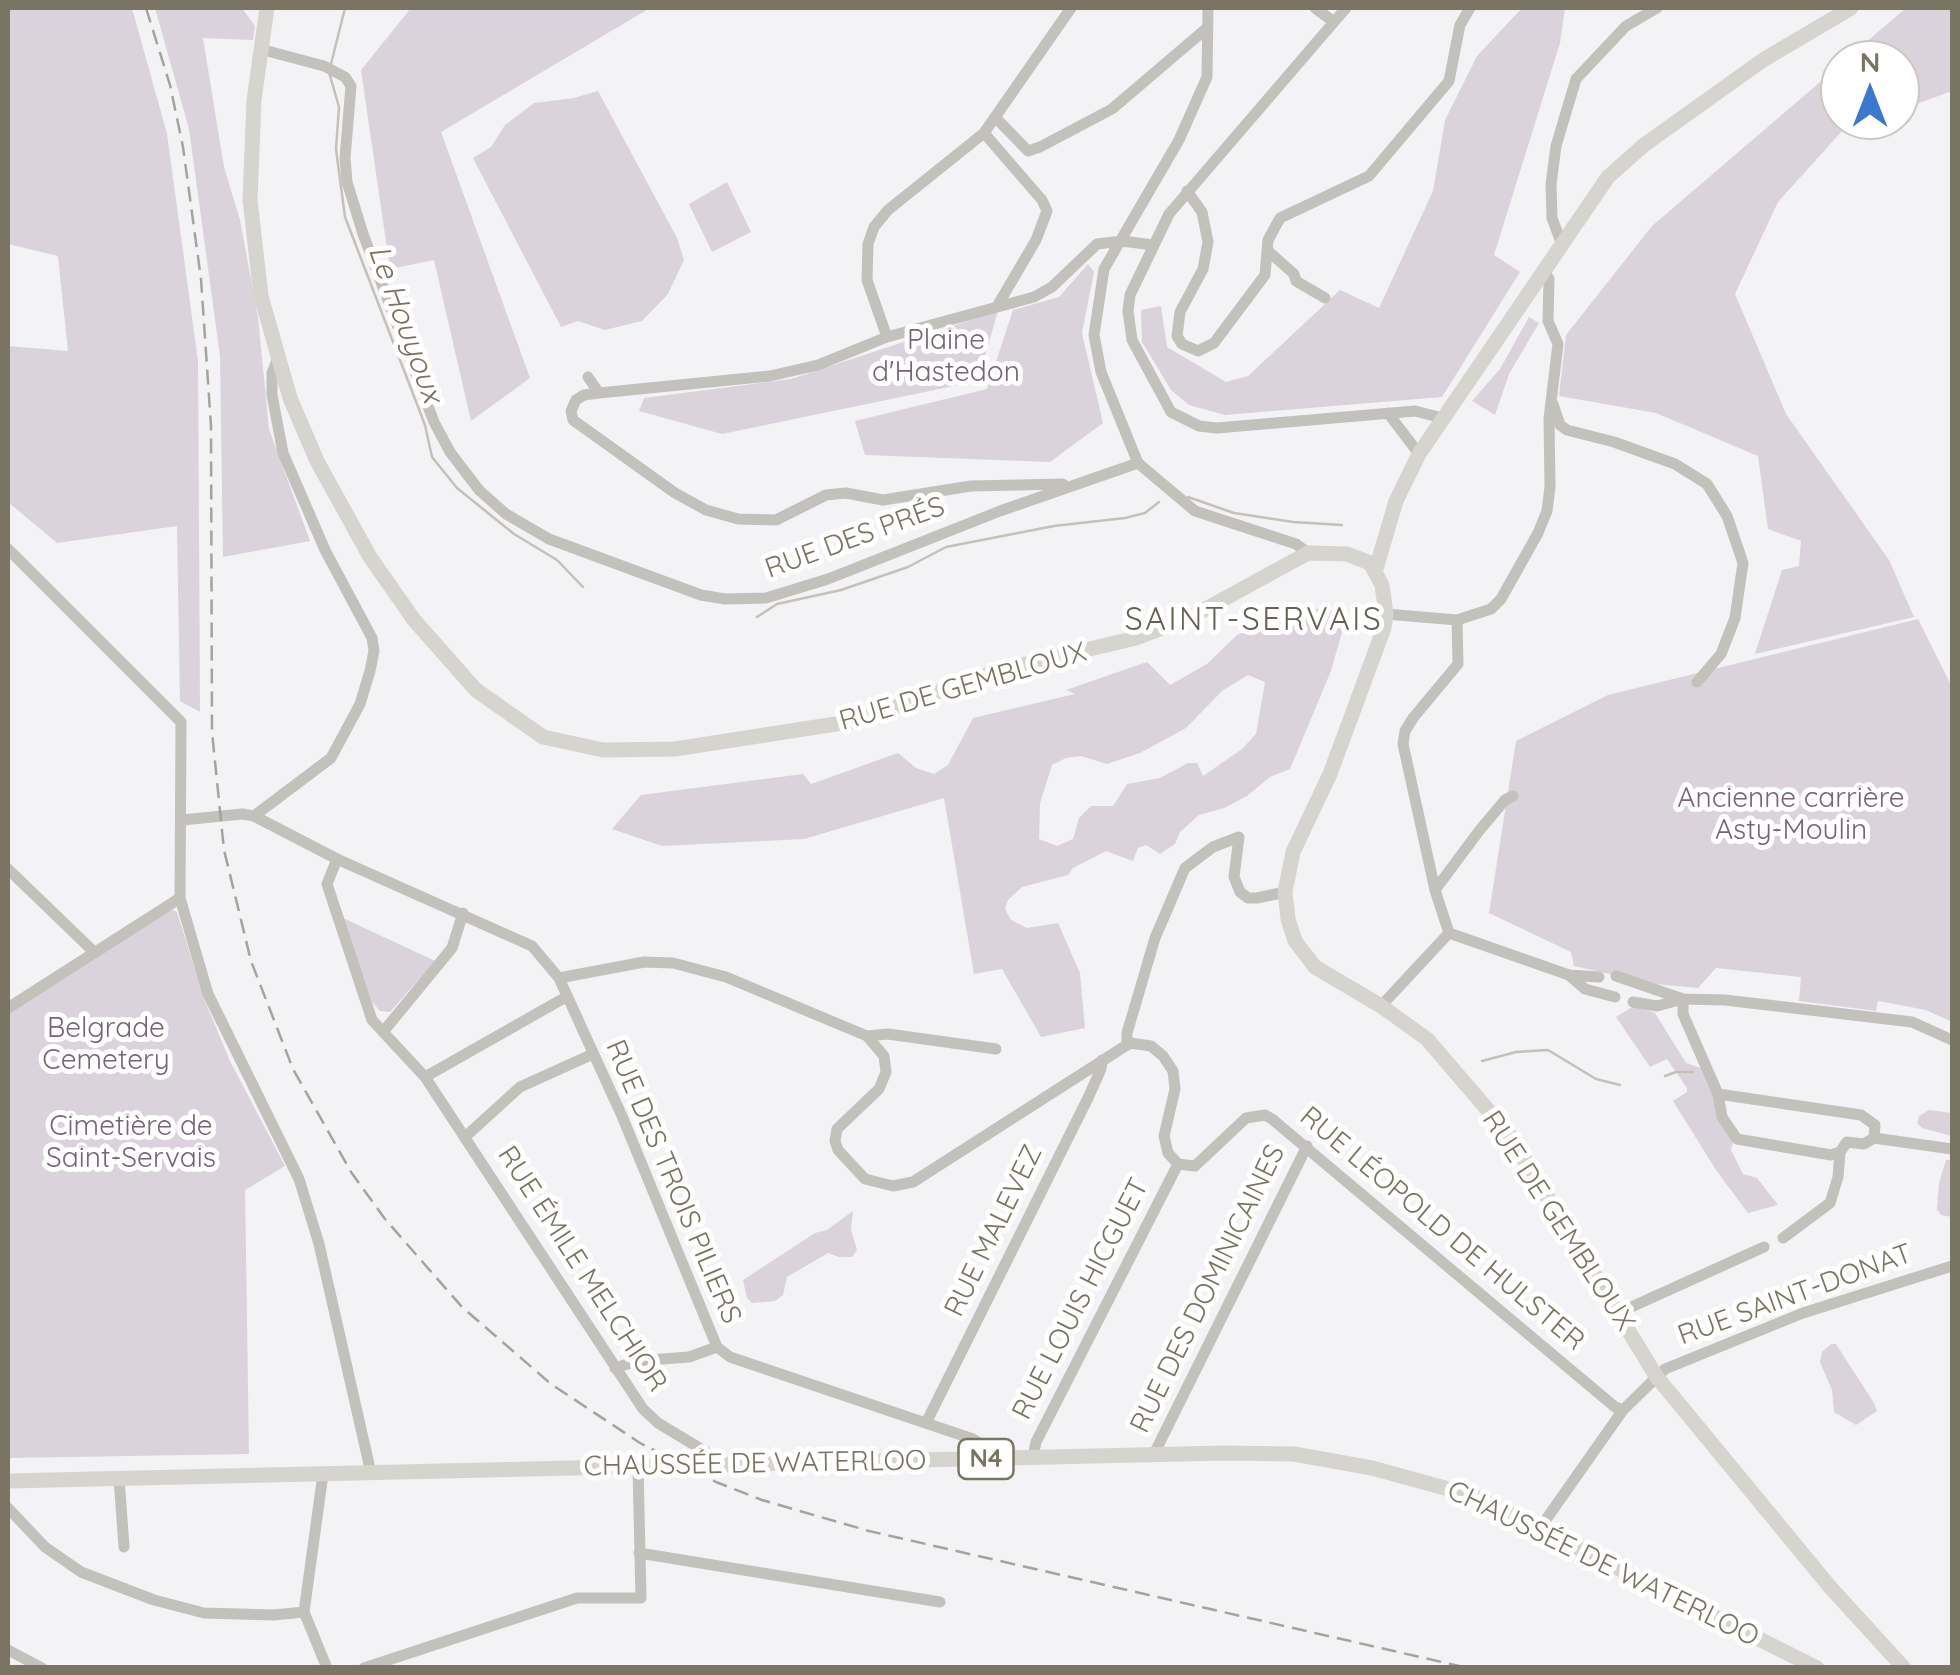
<!DOCTYPE html>
<html>
<head>
<meta charset="utf-8">
<style>
	body { margin:0 }
	#map { position:relative; width:1960px; height:1675px; overflow:hidden; background:#f3f2f5; font-family:Quicksand,sans-serif }
	canvas { display:block }
	.frame { position:absolute; inset:0; border:10px solid #7a7563; pointer-events:none }
	.north { position:absolute; left:1820px; top:40px; width:100px; height:100px; box-sizing:border-box; background:#fff; border:2px solid #cac8c1; border-radius:50%; rotate:0deg; font-size:28px; font-weight:700; line-height:40px; text-align:center; color:#7a7563 }
	.north::after { content:''; display:block; margin:auto; width:35px; height:45px; background:#3a79cc; clip-path:polygon(50% 0,100% 100%,50% 72%,0 100%) }
</style>
</head>
<body>
<div id="map">
<canvas width="1960" height="1675"></canvas>
<div class="frame"></div>
<div class="north">N</div>
</div>
<script>
const context = document.querySelector('canvas').getContext('2d');
context.lineJoin = 'round';
function paint(path, color) { context.fillStyle = color; context.fill(path, 'evenodd'); }
const poly = rows => new Path2D(rows.map(r => 'M' + r).join(''));
function strokePath(path, color, width, dash) { context.strokeStyle = color; context.lineWidth = width; context.lineCap = dash ? 'butt' : 'round'; context.setLineDash(dash || []); context.stroke(path); }
function drawText(font, color, halo, rows, align = 'center') {
  context.font = font + ' Quicksand,sans-serif'; context.lineWidth = 10; context.setLineDash([]); context.textBaseline = 'middle'; context.strokeStyle = halo; context.fillStyle = color; for (const [text, x, y, turn = 0] of rows) {
    context.save(); context.translate(x, y); context.rotate((+turn || 0) * Math.PI / 180); context.textAlign = isNaN(turn) ? turn : align; if (halo) context.strokeText(text, 0, 0); context.fillText(text, 0, 0); context.restore();
  }
}
paint(poly([
	[8,8,132,8,167,134,198,361,200,712,180,701,177,526,57,543,8,502,8,346,68,351,58,256,8,244],
	[155,8,242,8,255,26,253,40,203,38,224,167,240,220,258,317,269,429,310,541,223,557,220,356,189,129],
	[411,8,650,8,441,132,530,378,471,421,434,260,390,269,361,70],
	[1522,8,1565,8,1560,43,1494,255,1520,272,1442,397,1225,415,1189,405,1171,390,1142,342,1141,310,1161,306,1167,347,1226,382,1248,376,1340,290,1379,308,1433,191,1445,120,1477,56],
	[1906,8,1952,8,1952,91,1900,110,1900,60,1845,60],
	[1840,65,1840,120,1872,120,1842,131,1778,202,1735,294,1786,414,1889,560,1914,617,1755,654,1782,570,1799,566,1801,541,1768,529,1758,456,1656,413,1559,396,1566,335,1652,226],
	[598,91,677,238,684,260,668,294,642,321,605,330,578,321,561,327,473,158,491,147,505,125,534,103,574,98],
	[727,182,751,232,712,252,689,204],
	[1088,264,1094,272,1082,333,1103,423,1050,462,865,455,855,421,987,389,1013,310,1059,297],
	[998,311,978,381,722,434,639,411,644,398,791,379],
	[1529,317,1539,323,1509,374,1495,415,1472,401,1500,369],
	[1304,608,1335,610,1342,632,1331,671,1290,769,1270,777,1247,796,1224,808,1199,815,1180,832,1175,844,1160,854,1146,845,1138,848,1133,861,1106,851,1073,868,1068,875,1022,887,1008,900,1005,909,1011,920,1027,928,1058,923,1080,973,1085,1028,1041,1037,1002,969,974,974,944,798,804,839,662,846,612,829,641,795,803,774,811,784,898,753,916,768,934,774,948,765,973,718,1075,694,1066,690,1147,662,1170,685,1207,664,1237,635],
	[1248,675,1265,682,1256,734,1242,749,1203,776,1197,763,1188,763,1160,778,1127,784,1113,806,1091,806,1079,818,1073,839,1057,846,1039,839,1040,803,1052,765,1066,758,1081,756,1107,764,1140,753,1186,728,1222,691],
	[1918,619,1952,687,1952,1022,1926,1010,1878,1001,1876,1011,1799,1001,1801,977,1716,968,1698,988,1654,984,1574,966,1571,952,1489,913,1516,741,1608,695],
	[171,909,177,912,205,1001,230,1061,285,1166,245,1190,249,1454,8,1458,8,1011],
	[343,918,435,961,390,1012,380,1011,372,1002],
	[1634,1006,1655,1013,1686,1063,1704,1069,1733,1142,1731,1150,1743,1174,1757,1178,1778,1205,1748,1213,1716,1170,1673,1101,1687,1092,1687,1088,1667,1059,1650,1067,1616,1017],
	[1929,1110,1952,1113,1952,1136,1922,1128,1917,1123,1919,1116],
	[1946,1160,1952,1160,1952,1217,1941,1215,1937,1209,1939,1183],
	[853,1211,851,1230,857,1250,852,1257,839,1257,828,1253,787,1277,783,1295,775,1301,752,1303,747,1298,743,1280,815,1233,827,1230],
	[1831,1344,1836,1344,1874,1403,1877,1411,1856,1425,1834,1412,1832,1390,1820,1362,1822,1352]
]), '#dad3db');
strokePath(poly([
	[331,64,345,8],
	[329,72,339,107,336,149,345,217,425,425,432,457,457,488,514,534,557,560,583,587],
	[1188,497,1234,513,1293,522,1342,525],
	[757,617,777,604,841,590,908,567,946,547,1054,526,1125,518,1145,513,1159,502],
	[1482,1061,1516,1052,1548,1050,1596,1079,1620,1085],
	[1665,1076,1676,1072,1693,1072]
]), '#c6c0b8', 2.5);
strokePath(poly([
	[1208,8,1207,77,1179,140,1104,269,1094,335,1101,372,1138,463,1195,511,1296,544,1308,553],
	[1315,8,1334,22],
	[1346,8,1169,214,1130,295,1128,311,1132,340,1171,412,1199,426,1217,428,1415,411,1442,418],
	[260,49,324,66,345,77,351,86,345,158,347,182,363,234,434,422,450,452,479,490,506,514,549,539,701,595,725,599,766,598,828,579,1000,511,1138,463],
	[996,118,1028,151,1040,147,1112,109,1207,28],
	[984,133,1042,200,1047,211,1036,240,999,303],
	[1187,191,1202,212,1208,242,1203,269,1180,312,1177,336,1182,344,1198,351,1214,343,1265,275,1268,240,1280,218,1369,176,1449,81,1460,25,1470,8],
	[1561,242,1552,218,1551,184,1556,146,1576,79,1626,26,1657,8],
	[1267,250,1294,274,1296,281,1325,298],
	[887,337,867,280,868,244,874,227,888,210,984,133,1071,8],
	[588,377,599,393,770,376,818,365,887,337,1034,297,1052,287,1097,244,1122,241,1153,245],
	[599,393,584,395,576,400,571,411,573,420,675,493,706,510,738,519,776,520,826,495,846,493,883,500,971,486,1063,484],
	[1553,404,1560,425,1567,430,1614,442,1675,464,1707,484,1727,516,1743,563,1735,618,1721,654,1697,682],
	[1388,413,1419,454],
	[8,549,181,722,180,898,208,994,299,1179,319,1244,371,1473],
	[1386,614,1457,620,1491,609,1501,599,1538,533,1547,511,1550,487,1549,419,1558,344,1548,321,1549,279,1543,269],
	[254,816,337,859,532,946,559,978,644,962,673,963,726,977,867,1036,884,1056,886,1072,879,1089,837,1129,835,1141,838,1150,865,1179,893,1186,913,1182,1130,1043,1151,1046,1163,1056,1173,1071,1175,1089,1164,1136,1168,1153,1178,1164],
	[182,820,242,814,254,816,331,758,360,704,370,671,374,651,372,638,325,550,283,453,272,395,272,373,277,360],
	[337,859,327,884,372,1020,425,1077,643,1409,658,1423,706,1452,720,1466],
	[8,869,94,952],
	[1435,890,1479,831,1505,800,1513,796],
	[1449,933,1435,890,1403,744,1405,731,1413,718,1458,664,1457,620],
	[1449,933,1569,975,1599,977],
	[1569,975,1585,989,1615,997],
	[1616,976,1683,999,1725,1000,1912,1022,1952,1040],
	[559,978,622,1116,717,1347,730,1357,973,1439,990,1450,992,1459],
	[1683,999,1683,1014,1718,1094,1722,1117,1737,1139,1831,1155,1840,1152,1847,1142,1864,1144,1874,1138,1952,1149],
	[1633,1002,1657,1006,1683,999],
	[1381,1006,1449,933],
	[8,1008,180,898],
	[383,1032,452,948,463,913],
	[867,1036,888,1034,996,1049],
	[1127,1044,1127,1033,1155,938,1185,868,1213,847,1239,837,1234,877,1240,892,1248,898,1257,898,1285,892],
	[425,1077,566,997],
	[1718,1094,1861,1115,1875,1125,1874,1138],
	[465,1137,520,1087,593,1054],
	[1178,1164,1195,1166,1246,1118,1265,1115,1272,1119,1615,1407,1623,1410],
	[1783,1238,1830,1203,1838,1177,1840,1152],
	[1618,1313,1764,1247],
	[615,1368,637,1361,689,1357,717,1347],
	[926,1423,1088,1098,1101,1069,1102,1060],
	[1154,1454,1307,1146],
	[1033,1457,1036,1442,1178,1164],
	[323,1474,304,1612,327,1668],
	[119,1478,124,1547],
	[8,1508,45,1547,81,1572,154,1600,204,1613,274,1615,304,1612],
	[1540,1528,1623,1410,1665,1369,1803,1313,1952,1266],
	[639,1553,940,1602],
	[8,1650,42,1668],
	[364,1668,577,1598,641,1598,638,1467]
]), '#c3c1bc', 11);
strokePath(poly([
	[267,8,254,100,250,200,261,296,290,398,317,461,370,557,414,620,476,690,543,737,603,750,675,749,855,721,1001,670,1136,638,1191,617,1308,553,1347,554,1370,563,1382,585,1386,614,1384,628,1330,774,1293,852,1285,892,1288,919,1295,941,1315,967,1381,1006,1427,1039,1511,1137,1656,1376,1830,1587,1904,1668],
	[1376,569,1396,501,1419,454,1608,177,1644,145,1763,60,1851,8],
	[8,1481,1224,1453,1294,1454,1372,1468,1474,1496,1817,1668]
]), '#d6d4ce', 15);
strokePath(poly([
	[146,8,170,85,183,147,201,279,211,426,212,732,224,850,251,961,293,1069,351,1172,385,1219,462,1307,551,1384,640,1443,716,1482,762,1500,869,1531,1468,1668]
]), '#a5a39a', 2.5, [15, 8]);
for (const [x, y, w] of [
	[986,1459,55]
]) { const box = new Path2D(); box.roundRect(x - w / 2, y - 20, w, 40, 8); context.fillStyle = '#fff'; context.fill(box); strokePath(box, '#7a7563', 2.5); }
drawText('bold 25px', '#7a7563', null, [
	["N4",986,1459]
]);
drawText('28px', '#776574', '#fff', [
	["Plaine",946,341],
	["d'Hastedon",946,373],
	["Ancienne carrière",1791,799],
	["Asty-Moulin",1791,831],
	["Belgrade",106,1029],
	["Cemetery",106,1061],
	["Cimetière de",131,1127],
	["Saint-Servais",131,1159]
]);
drawText('28px', '#7a7563', '#fff', [
	["RUE DES PRÉS",855,538,-20],
	["RUE DE GEMBLOUX",963,687,-16],
	["RUE DES TROIS PILIERS",673,1182,67],
	["RUE DE GEMBLOUX",1558,1221,57],
	["RUE LÉOPOLD DE HULSTER",1442,1229,40],
	["RUE MALEVEZ",994,1231,-64],
	["RUE ÉMILE MELCHIOR",582,1269,57],
	["RUE DES DOMINICAINES",1208,1289,-64],
	["RUE SAINT-DONAT",1795,1295,-20],
	["RUE LOUIS HICGUET",1081,1299,-63],
	["CHAUSSÉE DE WATERLOO",755,1464,-1],
	["CHAUSSÉE DE WATERLOO",1603,1564,26]
]);
drawText('italic 30px', '#7b7263', '#fff', [
	["Le Houyoux",405,324,70]
]);
context.letterSpacing = '2.5px';
drawText('32px', '#656154', '#fff', [
	["SAINT-SERVAIS",1254,620]
]);
context.letterSpacing = '0px';
</script>
</body>
</html>
